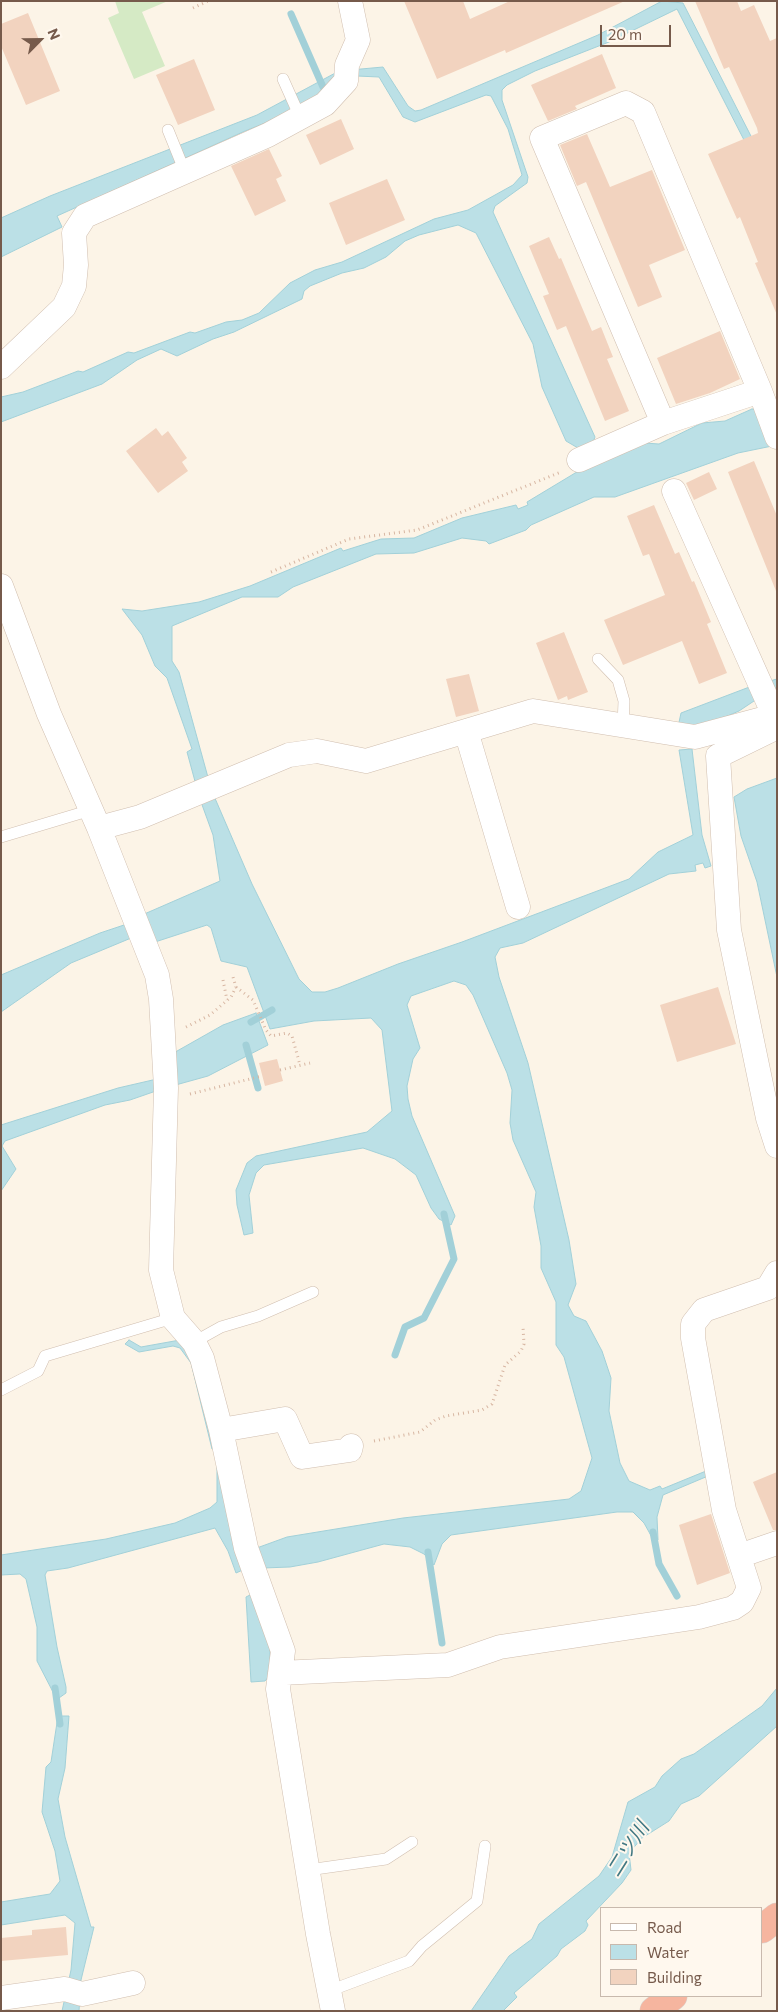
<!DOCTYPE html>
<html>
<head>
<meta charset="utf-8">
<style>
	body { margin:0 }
	#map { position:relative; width:778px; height:2012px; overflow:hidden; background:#fcf4e7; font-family:Commissioner,sans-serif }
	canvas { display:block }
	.frame { position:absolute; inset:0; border:2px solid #765a4b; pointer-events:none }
	.legend { position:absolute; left:600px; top:1907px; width:162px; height:90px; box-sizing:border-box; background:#fff8ee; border:1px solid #c8b9ad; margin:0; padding:6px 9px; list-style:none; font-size:15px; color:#765a4b }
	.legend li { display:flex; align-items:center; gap:10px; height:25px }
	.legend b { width:25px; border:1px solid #c8b9ad }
	.north { position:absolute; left:15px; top:15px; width:50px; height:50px; -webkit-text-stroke:4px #fff8ee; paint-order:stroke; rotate:67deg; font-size:14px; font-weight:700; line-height:20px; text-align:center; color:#765a4b }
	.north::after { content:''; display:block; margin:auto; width:18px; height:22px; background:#765a4b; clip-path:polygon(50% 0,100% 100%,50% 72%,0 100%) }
	.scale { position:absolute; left:600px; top:25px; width:71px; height:22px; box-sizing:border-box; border:2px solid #765a4b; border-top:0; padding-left:6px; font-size:15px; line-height:18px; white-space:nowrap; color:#765a4b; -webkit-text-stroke:4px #fff8ee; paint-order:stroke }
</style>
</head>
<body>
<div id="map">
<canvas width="778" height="2012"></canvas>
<div class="frame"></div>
<ul class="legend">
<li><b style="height:6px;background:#fff"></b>Road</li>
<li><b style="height:14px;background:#bbe0e6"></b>Water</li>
<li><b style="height:14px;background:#f2d3bf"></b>Building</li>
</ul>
<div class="north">N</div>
<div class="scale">20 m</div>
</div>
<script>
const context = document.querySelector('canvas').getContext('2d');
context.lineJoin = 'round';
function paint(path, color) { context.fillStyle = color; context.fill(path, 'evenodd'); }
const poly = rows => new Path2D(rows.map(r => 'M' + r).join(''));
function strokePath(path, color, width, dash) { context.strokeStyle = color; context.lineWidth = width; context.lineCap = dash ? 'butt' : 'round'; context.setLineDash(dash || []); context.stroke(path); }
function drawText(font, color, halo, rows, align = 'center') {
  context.font = font + ' Commissioner,"Noto Sans JP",sans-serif'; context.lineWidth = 4; context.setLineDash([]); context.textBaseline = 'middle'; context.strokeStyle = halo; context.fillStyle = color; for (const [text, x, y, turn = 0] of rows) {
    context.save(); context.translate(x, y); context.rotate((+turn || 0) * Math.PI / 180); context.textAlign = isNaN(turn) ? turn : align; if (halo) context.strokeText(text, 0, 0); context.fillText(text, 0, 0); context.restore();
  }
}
paint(poly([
	[115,1,168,1,142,12,165,66,134,79,108,18,119,13]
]), '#d5eac5');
const water = poly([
	[662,1,683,3,777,187,744,140,677,9,609,42,535,71,507,85,502,90,502,100,528,177,527,183,495,206,493,212,595,437,593,442,578,448,566,441,542,387,533,344,476,233,458,225,419,235,405,241,386,257,364,268,342,273,310,286,304,291,302,299,234,332,213,339,177,356,161,349,137,360,102,384,1,422,1,397,23,392,78,371,83,372,128,352,134,353,190,332,195,333,226,322,242,320,259,313,290,283,315,270,342,262,434,219,468,210,513,185,522,175,508,129,491,96,486,95,415,122,403,117,379,77,357,76,305,107,245,131,57,216,62,227,1,257,1,218,50,196,257,115,339,71,383,67,408,106,415,111,421,110,598,35,662,1],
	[752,409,758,410,777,445,738,453,615,497,594,497,531,525,526,530,489,544,486,541,462,538,414,553,376,554,293,587,278,597,242,597,172,626,172,661,179,672,209,781,196,785,187,752,192,749,167,678,155,666,142,635,122,609,142,611,199,602,250,586,341,548,343,551,381,539,414,538,462,518,516,505,518,509,528,505,527,502,605,455,645,443,659,444,702,423,725,421,752,409],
	[777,679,777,694,757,699,739,711,704,726,678,727,681,713,752,686,777,679],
	[692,749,702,835,711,866,705,868,703,863,695,865,696,871,669,874,523,943,500,948,495,957,499,977,528,1063,569,1240,576,1284,568,1305,574,1316,586,1321,602,1351,611,1378,609,1411,620,1463,629,1481,650,1490,660,1486,662,1489,706,1471,708,1476,663,1495,657,1517,658,1540,654,1541,644,1523,633,1512,617,1512,451,1535,442,1544,434,1565,424,1554,410,1547,384,1544,318,1562,290,1567,263,1568,254,1549,287,1537,403,1518,569,1499,581,1491,592,1458,564,1357,556,1345,556,1302,541,1268,541,1246,534,1207,536,1192,513,1140,510,1123,512,1090,507,1073,473,995,466,985,454,981,411,996,407,1005,420,1048,413,1059,407,1086,408,1099,412,1116,455,1216,451,1225,439,1219,431,1208,416,1175,395,1159,363,1148,264,1165,256,1173,249,1195,253,1233,244,1235,237,1205,236,1190,247,1163,256,1156,367,1132,392,1111,382,1030,371,1018,314,1021,270,1029,247,967,221,961,211,928,207,925,152,943,148,931,71,963,1,1012,1,975,100,933,130,923,142,915,220,881,213,835,201,802,214,796,252,884,299,979,312,992,325,992,338,988,398,964,462,942,629,879,658,852,693,835,679,750,692,749],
	[777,778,777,977,757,882,741,836,734,797,747,789,777,778],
	[256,1013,268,1045,208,1076,172,1086,170,1055,223,1025,256,1013],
	[157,1079,156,1091,130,1100,105,1105,5,1141,2,1146,16,1169,1,1191,1,1125,118,1088,157,1079],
	[129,1340,141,1347,180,1340,191,1353,217,1449,212,1449,191,1363,180,1348,173,1346,139,1352,125,1344,129,1340],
	[217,1463,245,1569,236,1573,228,1551,215,1528,68,1568,47,1571,45,1575,57,1647,66,1687,66,1693,59,1698,54,1694,37,1661,37,1627,26,1579,20,1574,1,1575,1,1555,106,1539,175,1523,210,1508,217,1502,217,1463],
	[256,1592,269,1633,271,1674,265,1681,251,1682,246,1597,256,1592],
	[777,1688,777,1726,699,1796,681,1804,669,1821,642,1838,629,1853,631,1870,622,1883,586,1921,588,1925,585,1931,561,1949,557,1956,514,1993,517,1997,503,2011,471,2011,509,1956,532,1939,539,1924,599,1876,612,1857,628,1802,655,1787,662,1776,681,1759,694,1754,762,1706,777,1688],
	[58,1716,69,1716,65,1768,58,1799,65,1837,91,1927,94,1927,81,1980,79,2011,62,2011,71,1970,75,1923,65,1915,1,1925,1,1902,50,1894,60,1881,55,1851,42,1812,46,1767,51,1762,58,1716]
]);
paint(water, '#bbe0e6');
strokePath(water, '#a2d0d8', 1);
strokePath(poly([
	[291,14,323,87],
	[251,1022,272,1010],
	[246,1045,258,1088],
	[395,1355,405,1327,424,1318,454,1259,444,1214],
	[653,1532,659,1564,677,1596],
	[428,1552,442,1643],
	[55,1688,60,1724]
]), '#a2d0d8', 7);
paint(poly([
	[404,1,463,1,470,19,510,1,625,1,506,53,505,50,437,79],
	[695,1,737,1,741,11,754,5,770,41,777,38,777,315,755,263,758,262,740,217,737,219,708,154,758,133,757,128,729,67,724,69],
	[28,13,60,91,26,105,1,46,1,24],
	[602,54,616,88,575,106,577,109,548,121,531,85],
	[194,59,215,110,178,125,156,75],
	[341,119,354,149,320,165,306,135],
	[587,134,610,187,652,170,685,250,649,265,662,297,638,307,586,182,577,186,560,145],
	[269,149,282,176,276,179,286,201,255,216,231,166],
	[387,179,405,220,346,245,329,203],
	[549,237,559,259,561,258,592,331,601,327,613,357,607,359,629,411,605,421,566,326,557,330,543,296,549,294,529,246],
	[720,331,740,379,710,393,676,404,657,358],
	[156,428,162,436,168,431,187,458,182,462,188,471,158,493,126,451],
	[754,461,777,516,776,591,728,472],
	[709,472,717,489,694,500,686,483],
	[654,505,675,554,679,552,692,582,694,581,711,622,707,624,727,673,699,684,682,641,623,665,604,620,665,595,649,554,643,556,627,516],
	[564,632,588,692,568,700,567,696,558,700,536,643],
	[469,674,479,711,456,717,446,679],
	[718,987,736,1044,677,1062,660,1005],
	[277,1059,283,1081,265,1086,259,1063],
	[777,1472,777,1530,773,1530,753,1482],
	[711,1514,730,1573,697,1585,679,1525],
	[66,1927,68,1955,1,1961,1,1938,32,1935,32,1930]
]), '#f2d3bf');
const lane = poly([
	[283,79,300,117],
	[168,130,185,172],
	[598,659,618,680,624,701,623,726],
	[1,837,91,810],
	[194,1342,221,1327,258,1316,313,1292],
	[1,1390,38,1371,45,1356,173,1318],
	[308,1870,386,1859,412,1842],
	[329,1991,409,1961,422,1946,477,1901,485,1846]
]);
const street = poly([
	[1,367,64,307,74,286,76,265,74,233,85,216,268,135,325,104,346,81,347,65,358,40,350,1],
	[663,423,542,138,626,103,643,112,760,391,777,437],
	[579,460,663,423,760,391],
	[674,491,774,715],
	[1,586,49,714,99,828,157,975,161,999,166,1088,161,1270,173,1318,194,1342,202,1358,221,1430,246,1548,283,1651,278,1689,318,1934,333,2011],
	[777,727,718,756,729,930,768,1118,777,1146],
	[466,731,518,907],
	[99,828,140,817,289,755,317,751,366,761,533,711,695,737,777,715],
	[221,1430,285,1419,302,1457,350,1450,351,1446],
	[739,1556,777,1543],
	[280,1673,448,1665,500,1647,699,1617,733,1608,742,1602,749,1588,724,1510,693,1338,693,1324,704,1310,768,1288,777,1273],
	[1,1998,65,1989,82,1994,133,1983]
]);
const highway = poly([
	[762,1929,777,1917],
	[654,2011,673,1996]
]);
strokePath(lane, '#d0beaf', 12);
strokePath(street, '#d0beaf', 25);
strokePath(highway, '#dbd4d0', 29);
strokePath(poly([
	[193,8,208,1],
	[271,572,349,539,417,530,561,472],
	[223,980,227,1000],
	[236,987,253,1000,266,1030,271,1036,287,1033,292,1036,300,1065],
	[186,1027,210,1015,231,997,236,987,233,977],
	[280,1070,310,1063],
	[190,1094,262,1076],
	[374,1441,420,1432,435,1420,446,1416,482,1410,492,1404,505,1365,521,1351,524,1344,523,1327]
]), '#d7b6a2', 3, [1, 4]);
strokePath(lane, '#fff', 11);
strokePath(street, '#fff', 24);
strokePath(highway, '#f6b59f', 28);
drawText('italic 20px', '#427883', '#fff8ee', [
	["二ツ川",628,1849,-58]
]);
</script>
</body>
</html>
